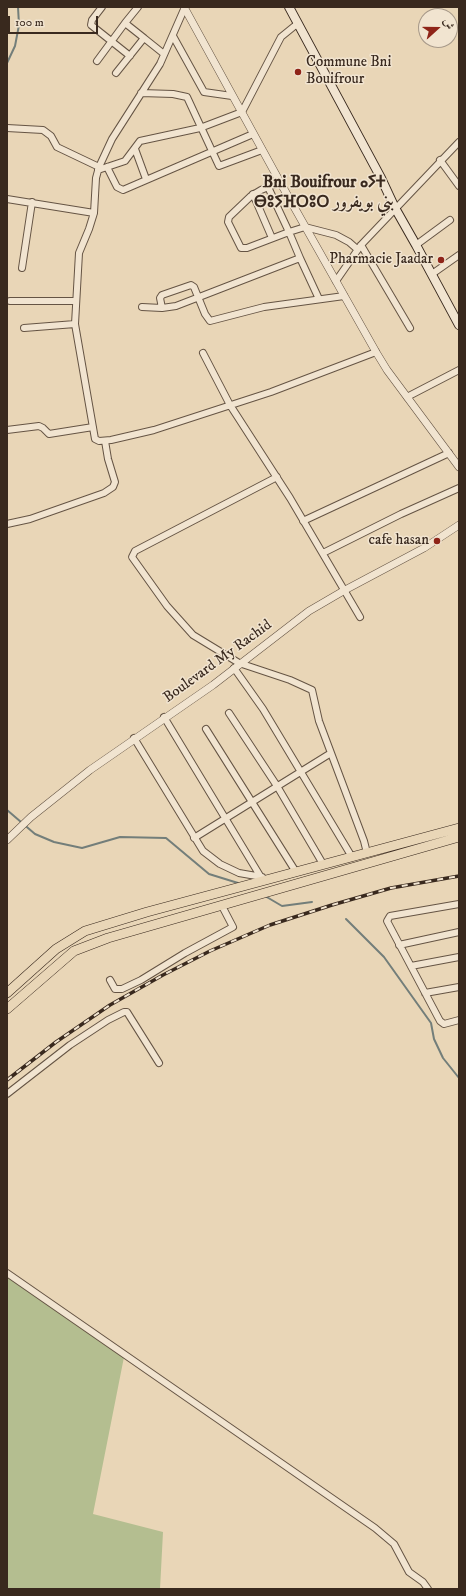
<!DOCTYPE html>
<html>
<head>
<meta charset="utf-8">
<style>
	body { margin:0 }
	#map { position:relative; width:466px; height:1596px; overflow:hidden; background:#e9d6b7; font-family:"IM FELL DW Pica",Amiri,serif }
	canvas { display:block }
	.frame { position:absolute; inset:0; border:8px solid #39291e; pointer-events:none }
	.north { position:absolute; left:418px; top:8px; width:40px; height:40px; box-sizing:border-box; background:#f1e4d0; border:1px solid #a79989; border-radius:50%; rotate:69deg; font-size:11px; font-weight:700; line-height:16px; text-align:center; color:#39291e }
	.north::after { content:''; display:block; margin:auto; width:14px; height:18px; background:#8f2418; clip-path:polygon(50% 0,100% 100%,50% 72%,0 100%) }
	.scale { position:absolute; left:8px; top:16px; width:90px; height:18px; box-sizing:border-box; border:2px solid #39291e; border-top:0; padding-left:5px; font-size:12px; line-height:14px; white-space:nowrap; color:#39291e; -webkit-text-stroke:3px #f1e4d0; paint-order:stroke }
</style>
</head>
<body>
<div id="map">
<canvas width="466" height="1596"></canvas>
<div class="frame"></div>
<div class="north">ش</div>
<div class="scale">100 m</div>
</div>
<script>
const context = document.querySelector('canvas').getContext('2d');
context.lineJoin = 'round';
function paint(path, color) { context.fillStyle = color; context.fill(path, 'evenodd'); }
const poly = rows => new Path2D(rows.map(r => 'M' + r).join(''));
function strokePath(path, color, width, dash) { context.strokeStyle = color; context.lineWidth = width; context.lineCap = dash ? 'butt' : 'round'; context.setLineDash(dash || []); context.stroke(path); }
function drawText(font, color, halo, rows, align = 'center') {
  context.font = font + ' "IM FELL DW Pica",Amiri,"Noto Sans Tifinagh",serif'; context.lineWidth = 3; context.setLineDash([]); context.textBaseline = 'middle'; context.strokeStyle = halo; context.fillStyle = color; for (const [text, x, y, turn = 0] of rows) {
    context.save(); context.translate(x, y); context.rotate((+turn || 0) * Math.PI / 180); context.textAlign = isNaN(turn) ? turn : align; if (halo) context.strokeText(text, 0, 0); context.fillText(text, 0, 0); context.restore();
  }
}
paint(poly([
	[7,1277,124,1357,93,1514,163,1532,160,1589,7,1589]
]), '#b4be90');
strokePath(poly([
	[7,63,15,46,19,25,18,7],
	[7,810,35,834,54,842,82,848,120,837,166,838,209,874,238,883],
	[265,896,282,906,312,902],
	[346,919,384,957,431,1023,434,1039,443,1058,459,1078]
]), '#737e7a', 2);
const minor = poly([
	[102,7,92,20,91,25,130,56],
	[185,7,160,64,112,139,99,167,96,178,94,213,89,229,79,253,75,324,95,439,99,441,111,440,154,430,271,392,376,352],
	[125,23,138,7],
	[173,36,204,92,232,96],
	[144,38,164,54],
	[97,61,125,23,144,38,116,73],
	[141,93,173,94,187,97,219,166,262,150],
	[7,128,43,130,51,136,57,147,99,167],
	[135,149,146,179],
	[440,160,459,186],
	[107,167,117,187,123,190,253,134],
	[98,170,125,161,140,141,200,128,242,112,281,37,297,24],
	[268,187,289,232,247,248,241,248,228,222,229,217,251,196,261,190,280,182],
	[253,194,272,238],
	[7,199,94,213],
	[361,245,410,328],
	[416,245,450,220],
	[300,258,319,299],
	[22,268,32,202],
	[432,274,459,255],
	[336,281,361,245,459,142],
	[10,301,75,301],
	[142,307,162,308,176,306,300,258,289,232,305,227,336,235,349,242,357,249],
	[162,308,160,298,162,295,191,285,194,287,205,314,210,321,264,307,344,296],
	[24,328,75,324],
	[203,353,230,405,290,498,360,617],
	[407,397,459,370],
	[7,430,39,426,43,428,49,434,93,427],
	[277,477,135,551,132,557,167,606,193,635,239,663,290,680,312,690,319,721,364,841,367,853],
	[303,521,449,453],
	[7,524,30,519,104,493,113,487,115,482,108,459,105,441],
	[323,553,401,514,459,488],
	[234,668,263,709,352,857],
	[229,713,277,786,323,864],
	[164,717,262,879],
	[206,729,296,872],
	[134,738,203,851,220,864,239,873,262,877],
	[194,838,331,753],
	[459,904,390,916,387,921,440,1021,444,1024,459,1020],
	[399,945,459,932],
	[411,966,459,957],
	[110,980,115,989,122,989,141,980,185,953,233,927,222,906],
	[425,993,459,987],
	[7,1094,70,1045,108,1020,124,1012,127,1012,159,1063],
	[7,1273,375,1528,394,1544,409,1572,423,1582,428,1589]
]);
const tertiary = poly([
	[184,7,280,182,376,352,387,370,459,467],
	[7,840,31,817,90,770,213,685,309,611,345,590,424,548,459,525]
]);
const secondary = poly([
	[289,7,381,178,395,208,416,245,459,325]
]);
const primary = poly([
	[7,993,56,949,85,931,147,912,459,828],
	[7,1009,74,951,108,938,459,837]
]);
strokePath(minor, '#655444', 8);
strokePath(tertiary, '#655444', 8);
strokePath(secondary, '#39291e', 10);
strokePath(primary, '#39291e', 10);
strokePath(minor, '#f1e4d0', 6);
strokePath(tertiary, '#f1e4d0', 7);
strokePath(secondary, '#f1e4d0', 8);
strokePath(primary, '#e9d6b7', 9);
const rail = poly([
	[7,1080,56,1042,110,1005,163,975,210,951,270,925,332,905,391,888,459,876]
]);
strokePath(rail, '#39291e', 3.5);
strokePath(rail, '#f1e4d0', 2, [6]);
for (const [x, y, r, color] of [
	[298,72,4,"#8f2418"],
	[441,260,4,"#8f2418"],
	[437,541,4,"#8f2418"]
]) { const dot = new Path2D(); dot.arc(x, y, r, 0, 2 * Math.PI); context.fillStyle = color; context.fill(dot); strokePath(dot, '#f1e4d0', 1.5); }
drawText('15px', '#39291e', '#f1e4d0', [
	["Commune Bni",306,63,"left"],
	["Bouifrour",306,80,"left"],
	["Pharmacie Jaadar",433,260],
	["cafe hasan",429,541]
], 'right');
drawText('15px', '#39291e', '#f1e4d0', [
	["Boulevard My Rachid",218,662,-36]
]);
drawText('bold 17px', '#39291e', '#f1e4d0', [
	["Bni Bouifrour ⴰⵢⵜ",324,183],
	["ⴱⵓⵢⴼⵔⵓⵔ بني بويفرور",324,203]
]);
</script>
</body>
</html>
